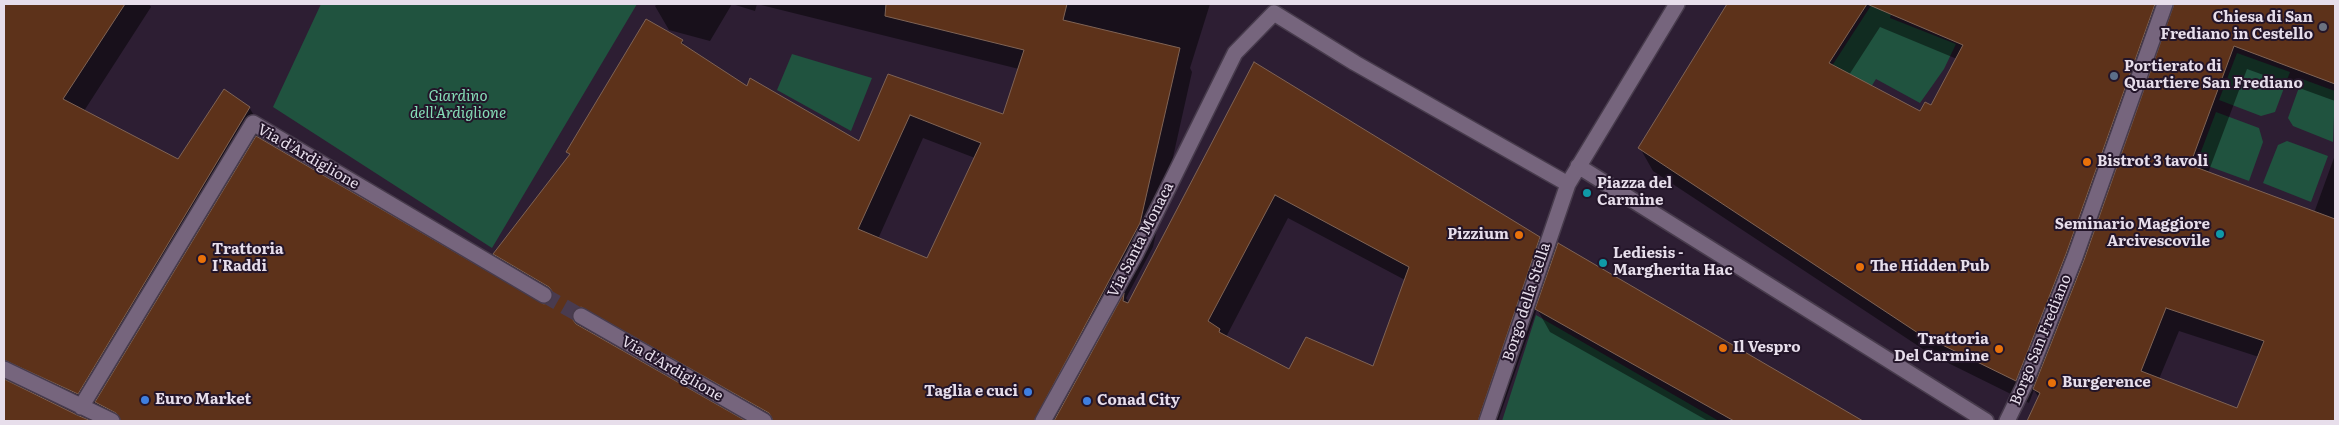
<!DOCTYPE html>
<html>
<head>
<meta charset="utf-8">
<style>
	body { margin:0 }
	#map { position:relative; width:2339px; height:425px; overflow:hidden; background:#2d1e33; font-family:Literata,serif }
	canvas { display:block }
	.frame { position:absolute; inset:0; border:5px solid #e7deeb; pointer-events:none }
</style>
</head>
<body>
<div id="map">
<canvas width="2339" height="425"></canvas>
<div class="frame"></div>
</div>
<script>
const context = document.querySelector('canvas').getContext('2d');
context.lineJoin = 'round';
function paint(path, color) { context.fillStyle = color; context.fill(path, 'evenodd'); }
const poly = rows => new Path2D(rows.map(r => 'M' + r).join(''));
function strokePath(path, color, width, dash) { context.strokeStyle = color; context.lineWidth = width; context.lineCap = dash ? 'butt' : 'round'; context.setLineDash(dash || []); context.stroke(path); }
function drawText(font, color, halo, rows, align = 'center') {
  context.font = font + ' Literata,serif'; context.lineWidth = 4; context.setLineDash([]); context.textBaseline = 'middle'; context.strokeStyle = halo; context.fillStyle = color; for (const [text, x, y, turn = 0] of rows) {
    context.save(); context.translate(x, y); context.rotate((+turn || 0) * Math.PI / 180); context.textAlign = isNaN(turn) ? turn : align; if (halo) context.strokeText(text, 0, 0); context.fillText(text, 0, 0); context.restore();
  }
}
paint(poly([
	[321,4,637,4,492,248,273,107],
	[1872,4,1894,4,1890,18,1956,44,1944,69,1920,103,1876,79,1866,95,1828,72],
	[2237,53,2290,72,2275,112,2261,116,2219,100],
	[792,54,872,78,851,131,777,90],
	[2302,79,2335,91,2333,142,2293,126,2288,118],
	[2216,112,2259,128,2263,142,2249,181,2197,162],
	[2287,141,2328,156,2311,202,2263,183,2278,145],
	[1536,315,1719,421,1502,421]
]), '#20533f');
paint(poly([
	[4,4,149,4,151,7,84,111,179,160,249,107,263,131,258,138,544,306,550,302,508,278,494,254,570,156,568,152,682,41,686,48,748,87,860,143,888,76,1003,115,1019,69,757,4,755,11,732,4,710,41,669,30,655,6,657,4,1210,4,1190,68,1192,72,1153,247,1126,298,1129,303,1254,64,1539,238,1553,262,1558,245,1861,421,1708,421,1550,332,1537,309,1498,421,757,421,600,331,590,331,589,333,743,421,107,421,98,406,92,417,22,384,12,384,88,421,4,421],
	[923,138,975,158,927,259,878,239],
	[1288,218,1405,280,1374,368,1290,370,1226,337],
	[1728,4,2335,4,2335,101,2247,69,2208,173,2314,213,2335,155,2335,421,2029,421,2039,398,2034,390,2029,403,1932,355,1653,171,1640,148],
	[1880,27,1957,59,1932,107,1921,113,1849,75],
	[2179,331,2259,357,2238,409,2159,379]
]), '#0007');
const building = poly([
	[4,4,125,4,63,99,178,159,224,89,250,107,78,394,4,360,4,4],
	[886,4,1067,4,1063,20,1180,48,1140,223,1034,421,773,421,769,413,581,307,573,312,573,320,576,324,746,421,121,421,116,413,95,402,256,136,544,304,552,299,552,291,549,287,493,254,570,154,566,152,646,19,683,40,681,43,747,86,750,78,859,141,888,74,1003,114,1024,50,885,16,886,4],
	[910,115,981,143,927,258,858,229,910,115],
	[1727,4,2155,4,2066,254,2016,381,1918,333,1638,148,1727,4],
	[1867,4,1963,45,1931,105,1925,102,1920,111,1829,63,1867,4],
	[2174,4,2335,4,2335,84,2234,46,2190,165,2335,219,2335,421,2027,421,2040,393,2033,389,2084,260,2174,4],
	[2166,308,2264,341,2237,408,2141,371,2166,308],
	[1254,62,1540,237,1478,421,1054,421,1124,293,1123,301,1128,303,1254,62],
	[1275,195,1409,267,1373,366,1306,337,1289,369,1219,332,1220,329,1208,321,1275,195],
	[1558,243,1863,421,1734,421,1535,309,1558,243],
	[4,379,77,415,91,421,4,421,4,379]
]);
paint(building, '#5d321a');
strokePath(building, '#7f6355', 1);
strokePath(poly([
	[544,295,581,316]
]), '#493b4f', 15, [15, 8]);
const street = poly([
	[1578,166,1986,421],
	[581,316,764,421],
	[4,369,112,421],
	[81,407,253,123,544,295],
	[1043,421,1135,255,1235,53,1274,13,1355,63,1568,184,1677,4],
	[1487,421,1568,184],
	[2007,421,2024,386,2075,257,2165,4]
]);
strokePath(street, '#473b4c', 18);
strokePath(street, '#76657d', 15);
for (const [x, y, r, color] of [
	[2323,27,5,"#6b7280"],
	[2114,76,5,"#5c6f8a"],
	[2087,162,5,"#e8710a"],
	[1587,193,5,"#0f9aa8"],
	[2220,234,5,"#0f9aa8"],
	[1519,235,5,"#e8710a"],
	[202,259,5,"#e8710a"],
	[1603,263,5,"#0f9aa8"],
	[1860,267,5,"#e8710a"],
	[1723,348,5,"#e8710a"],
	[1999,349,5,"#e8710a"],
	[2052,383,5,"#e8710a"],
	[1028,392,5,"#3f7fe0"],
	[145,400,5,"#3f7fe0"],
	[1087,401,5,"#3f7fe0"]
]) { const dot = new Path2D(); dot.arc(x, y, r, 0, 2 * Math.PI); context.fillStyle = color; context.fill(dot); strokePath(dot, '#231529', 2); }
drawText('bold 15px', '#e7deeb', '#231529', [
	["Chiesa di San",2313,18,"right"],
	["Frediano in Cestello",2313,35,"right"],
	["Portierato di",2124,67],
	["Quartiere San Frediano",2124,84],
	["Bistrot 3 tavoli",2097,162],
	["Piazza del",1597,184],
	["Carmine",1597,201],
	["Seminario Maggiore",2210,225,"right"],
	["Arcivescovile",2210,242,"right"],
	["Pizzium",1509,235,"right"],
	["Trattoria",212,250],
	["I'Raddi",212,267],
	["Lediesis -",1613,254],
	["Margherita Hac",1613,271],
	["The Hidden Pub",1870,267],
	["Trattoria",1989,340,"right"],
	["Del Carmine",1989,357,"right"],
	["Il Vespro",1733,348],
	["Burgerence",2062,383],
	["Taglia e cuci",1018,392,"right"],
	["Euro Market",155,400],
	["Conad City",1097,401]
], 'left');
drawText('italic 15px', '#86deb8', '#231529', [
	["Giardino",458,97],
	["dell'Ardiglione",458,114]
]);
drawText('15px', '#e7deeb', '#231529', [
	["Via d'Ardiglione",308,157,30],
	["Via Santa Monaca",1141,240,-63],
	["Borgo della Stella",1527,302,-72],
	["Borgo San Frediano",2041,340,-68],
	["Via d'Ardiglione",672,369,30]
]);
</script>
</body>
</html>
